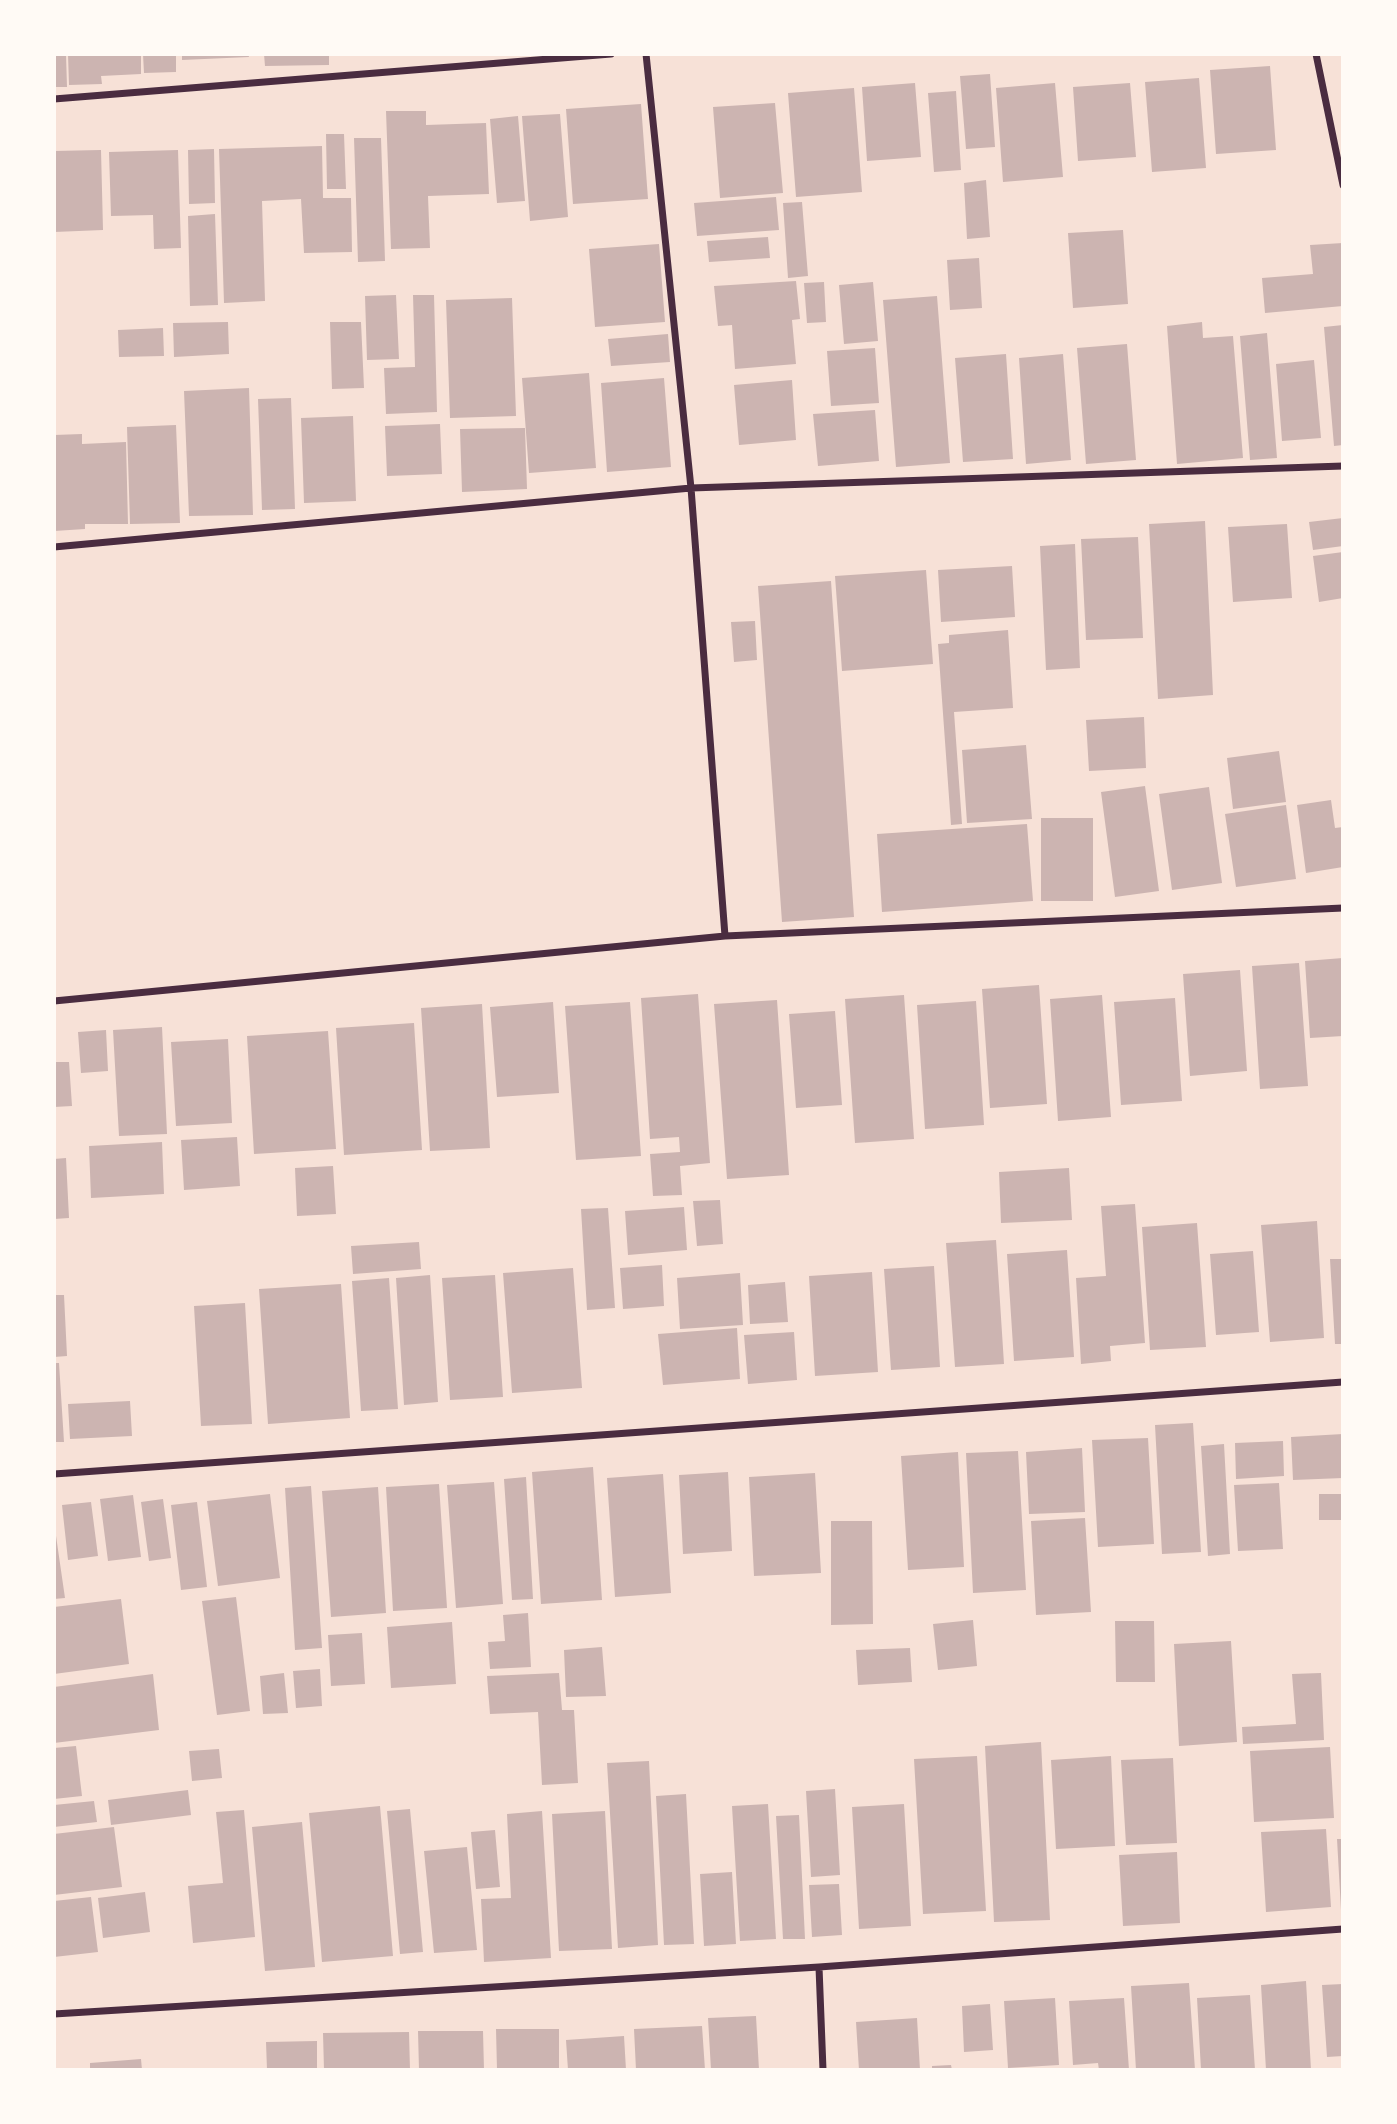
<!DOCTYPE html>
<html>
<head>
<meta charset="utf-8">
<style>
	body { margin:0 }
	#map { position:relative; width:1397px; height:2124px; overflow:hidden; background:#f7e1d7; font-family:Poppins,sans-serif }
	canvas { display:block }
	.frame { position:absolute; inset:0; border:56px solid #fffaf5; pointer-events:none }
</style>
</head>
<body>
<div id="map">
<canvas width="1397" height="2124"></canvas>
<div class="frame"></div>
</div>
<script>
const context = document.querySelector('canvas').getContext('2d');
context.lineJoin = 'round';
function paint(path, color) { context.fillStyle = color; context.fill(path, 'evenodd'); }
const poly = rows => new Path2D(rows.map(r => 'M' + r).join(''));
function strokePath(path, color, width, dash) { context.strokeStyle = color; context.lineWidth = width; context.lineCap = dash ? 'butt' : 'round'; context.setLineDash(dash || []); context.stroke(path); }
paint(poly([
	[54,54,66,54,67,87,54,87],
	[68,54,141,54,141,74,101,76,102,84,69,85],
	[143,54,176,54,176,72,144,73],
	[182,54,248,54,249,57,182,60],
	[264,54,329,54,329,65,265,66],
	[1270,66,1276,150,1216,154,1210,70],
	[990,74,995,147,966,149,960,76],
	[1199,78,1206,168,1152,172,1145,82],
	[915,83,921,157,867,161,862,87],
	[1055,83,1063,177,1003,182,996,88],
	[1130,83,1136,157,1078,161,1073,87],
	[854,88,862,192,796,197,788,93],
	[956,91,961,170,934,172,928,93],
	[775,103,783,193,720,198,713,107],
	[641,104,648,199,573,204,566,109],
	[386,111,426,111,426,125,486,123,489,194,428,196,430,248,391,249],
	[560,114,568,217,530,221,522,116],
	[518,116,525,201,497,203,490,119],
	[326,134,344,134,346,189,327,189],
	[354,138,381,138,385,261,358,262],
	[322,146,323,198,351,198,352,252,304,253,301,199,262,201,265,301,224,303,219,149],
	[214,149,215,203,189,204,188,150],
	[101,150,103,230,54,232,54,151],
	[178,150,181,248,154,249,153,215,111,216,109,152],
	[986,180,990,237,967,239,964,183],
	[776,197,779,230,697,236,694,203],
	[802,202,808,276,788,278,783,203],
	[215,214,218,305,190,306,188,216],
	[1123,230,1128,304,1073,308,1068,233],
	[768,237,770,258,709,262,707,241],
	[1343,243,1343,306,1265,313,1262,278,1313,274,1310,245],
	[659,244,665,322,595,327,589,249],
	[979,258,982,308,950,310,947,260],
	[796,281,800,319,792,320,796,364,735,369,732,325,718,326,714,286],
	[824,282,826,322,807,323,804,283],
	[873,282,878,341,844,344,839,285],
	[396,295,399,359,367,360,365,296],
	[413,295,434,295,437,412,386,414,384,368,415,367],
	[937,296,950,463,896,467,883,300],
	[512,298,516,416,450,418,446,300],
	[228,322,229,354,174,357,173,323],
	[330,322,361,322,364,388,332,389],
	[1202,322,1203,338,1233,336,1243,458,1177,464,1167,326],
	[1343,325,1343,445,1334,446,1324,327],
	[163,328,164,356,119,357,118,330],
	[1267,333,1277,458,1250,460,1240,336],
	[668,334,670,362,611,366,608,339],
	[1127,344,1136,460,1086,464,1077,348],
	[875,348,879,403,831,406,827,351],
	[1006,354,1013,459,963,462,955,358],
	[1063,354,1071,460,1026,464,1019,358],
	[1314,360,1321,438,1282,441,1276,364],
	[589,373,596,468,529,473,522,378],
	[664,378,671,467,607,472,601,383],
	[792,380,796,440,739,445,734,385],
	[249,388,253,515,189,516,184,391],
	[291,398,295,509,262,510,258,399],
	[875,410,879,461,818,466,813,414],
	[353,416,356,501,304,503,301,418],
	[440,424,442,474,387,476,385,426],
	[176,425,180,523,130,524,127,427],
	[525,428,527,489,462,492,460,429],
	[82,434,82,444,126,442,128,524,85,524,85,529,54,531,54,435],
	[1343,518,1343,546,1313,550,1309,522],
	[1205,521,1213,695,1158,699,1149,524],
	[1287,524,1292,598,1233,602,1228,527],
	[1138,537,1143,638,1086,640,1081,539],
	[1075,544,1080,668,1046,670,1040,546],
	[1343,552,1343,598,1319,602,1313,556],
	[1012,566,1015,617,941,622,938,570],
	[926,570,933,664,842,671,835,576],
	[831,581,854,917,782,922,758,586],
	[755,621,757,660,734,662,731,622],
	[1008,630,1013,708,954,712,962,824,951,825,938,644,949,643,949,635],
	[1144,717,1146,768,1089,771,1086,720],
	[1026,745,1032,819,967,823,962,750],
	[1279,751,1286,802,1233,809,1227,758],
	[1145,786,1159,891,1115,897,1101,792],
	[1209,787,1222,883,1172,890,1159,794],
	[1331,800,1335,828,1343,827,1343,867,1306,873,1297,805],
	[1286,805,1296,879,1236,887,1225,814],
	[1041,818,1093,818,1093,901,1041,901],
	[1027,824,1033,901,882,912,877,834],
	[1343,958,1343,1036,1310,1038,1305,961],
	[1299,963,1308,1086,1260,1089,1252,966],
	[1240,970,1247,1071,1190,1076,1183,974],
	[1039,985,1047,1104,990,1108,982,989],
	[698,994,710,1163,680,1166,682,1195,653,1196,650,1154,680,1152,679,1137,650,1139,641,998],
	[904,995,914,1139,855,1143,845,999],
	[1102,995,1111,1117,1058,1121,1050,999],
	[1175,998,1182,1101,1121,1105,1114,1002],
	[777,1000,789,1175,727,1179,714,1004],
	[976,1001,984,1125,925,1129,917,1005],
	[553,1002,559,1093,497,1097,490,1007],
	[630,1002,641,1156,576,1160,565,1006],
	[482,1004,490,1148,430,1151,421,1008],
	[835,1011,842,1105,796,1108,789,1014],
	[414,1023,422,1150,344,1155,336,1028],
	[162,1027,167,1134,119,1136,113,1030],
	[106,1030,108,1071,81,1073,78,1032],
	[328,1031,336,1149,254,1154,247,1036],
	[228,1039,232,1123,176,1126,171,1042],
	[54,1062,69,1062,72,1106,54,1107],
	[237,1137,240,1186,184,1190,181,1140],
	[162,1142,164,1194,91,1198,89,1146],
	[66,1158,69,1218,54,1219,54,1159],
	[333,1166,336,1214,297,1216,295,1168],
	[1069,1168,1072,1220,1001,1223,999,1172],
	[720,1200,723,1244,697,1246,693,1201],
	[1135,1204,1145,1343,1110,1346,1111,1361,1081,1364,1076,1278,1106,1276,1101,1206],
	[684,1207,687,1250,628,1255,625,1211],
	[608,1208,615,1308,587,1310,581,1209],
	[1317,1221,1324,1338,1270,1342,1261,1225],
	[1197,1223,1206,1347,1150,1350,1142,1227],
	[996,1240,1004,1364,955,1367,946,1243],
	[419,1242,421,1269,353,1274,351,1246],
	[1067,1250,1074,1357,1014,1361,1007,1254],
	[1253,1251,1259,1332,1216,1335,1210,1254],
	[1330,1259,1343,1259,1343,1344,1335,1344],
	[662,1265,664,1306,623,1309,620,1268],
	[934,1266,940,1367,891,1370,884,1269],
	[573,1268,582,1388,512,1393,503,1273],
	[872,1272,878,1372,815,1376,809,1276],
	[740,1273,743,1325,680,1329,677,1278],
	[430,1275,438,1402,404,1405,396,1278],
	[495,1275,503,1397,450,1400,442,1278],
	[389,1278,398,1409,361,1411,352,1281],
	[785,1282,788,1322,750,1324,748,1285],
	[341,1284,350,1418,268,1424,259,1289],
	[54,1295,64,1295,67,1356,54,1357],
	[245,1303,252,1424,201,1426,194,1306],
	[737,1328,740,1379,663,1385,658,1334],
	[794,1332,797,1380,748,1384,744,1335],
	[54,1363,59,1363,64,1442,54,1442],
	[130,1401,132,1436,70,1439,68,1404],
	[1193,1423,1201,1552,1162,1554,1155,1425],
	[1343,1434,1343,1478,1293,1480,1291,1437],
	[1148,1438,1154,1544,1098,1547,1092,1440],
	[1283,1441,1284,1476,1236,1479,1235,1443],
	[1224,1444,1230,1554,1208,1556,1201,1446],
	[1082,1448,1085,1512,1029,1514,1026,1452],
	[1018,1451,1026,1590,973,1593,966,1453],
	[958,1452,964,1567,908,1570,901,1456],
	[593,1467,602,1600,541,1604,532,1472],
	[728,1472,732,1551,683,1554,679,1475],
	[815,1473,821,1573,754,1576,749,1477],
	[663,1474,671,1593,615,1597,607,1478],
	[526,1477,533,1599,512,1600,504,1479],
	[494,1482,503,1604,456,1608,447,1485],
	[1279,1483,1283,1549,1238,1551,1234,1485],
	[439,1484,447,1608,393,1611,386,1487],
	[311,1486,322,1648,295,1650,285,1488],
	[378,1487,386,1613,331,1617,322,1491],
	[270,1494,280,1578,218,1586,207,1501],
	[1319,1494,1343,1494,1343,1520,1319,1520],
	[133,1495,141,1557,108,1561,100,1499],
	[163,1499,171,1558,149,1561,141,1502],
	[91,1502,98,1556,68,1560,62,1505],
	[197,1502,207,1587,181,1590,171,1505],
	[1085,1518,1091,1612,1036,1615,1031,1521],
	[831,1521,872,1521,873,1624,831,1625],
	[54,1522,65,1598,54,1599],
	[236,1597,250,1711,217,1715,202,1601],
	[121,1599,129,1664,54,1674,54,1607],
	[528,1613,531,1667,490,1669,488,1642,505,1641,503,1615],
	[973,1620,977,1666,938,1670,933,1624],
	[1115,1621,1154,1621,1155,1682,1116,1682],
	[452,1622,456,1684,391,1688,387,1627],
	[362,1633,365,1684,331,1686,328,1635],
	[1231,1641,1237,1742,1179,1746,1174,1644],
	[602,1647,606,1696,566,1697,564,1650],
	[910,1648,912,1682,858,1685,856,1650],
	[320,1669,322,1706,296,1708,293,1671],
	[284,1673,288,1713,263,1714,260,1676],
	[559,1673,562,1710,574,1710,578,1783,542,1785,538,1712,490,1714,487,1676],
	[1321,1673,1324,1740,1243,1744,1242,1727,1296,1724,1292,1674],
	[153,1674,159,1730,54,1743,54,1687],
	[1041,1742,1050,1920,994,1922,985,1746],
	[76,1746,82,1796,54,1799,54,1748],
	[1330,1747,1334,1818,1254,1822,1250,1751],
	[219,1749,222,1778,192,1781,189,1751],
	[977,1756,986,1911,923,1914,914,1759],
	[1111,1756,1115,1846,1056,1849,1051,1760],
	[1173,1758,1177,1843,1126,1845,1121,1760],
	[649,1761,658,1945,618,1948,607,1763],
	[835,1789,840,1875,811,1877,806,1791],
	[188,1790,191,1815,111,1825,108,1800],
	[686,1794,694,1944,664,1945,656,1796],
	[94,1801,97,1822,54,1827,54,1805],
	[768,1804,776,1939,740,1941,732,1806],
	[904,1804,911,1926,859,1929,852,1807],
	[380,1806,393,1956,322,1962,309,1813],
	[410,1809,423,1952,400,1954,387,1811],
	[244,1810,255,1937,193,1943,188,1886,223,1883,216,1812],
	[542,1811,551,1958,484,1962,481,1899,511,1898,507,1814],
	[605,1811,612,1949,559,1951,552,1814],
	[799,1815,805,1939,783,1939,776,1816],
	[302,1822,315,1967,265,1971,252,1827],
	[114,1827,122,1887,54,1895,54,1834],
	[1326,1829,1331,1907,1266,1912,1261,1832],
	[495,1830,500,1887,476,1889,471,1832],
	[1337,1839,1343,1839,1343,1910,1341,1910],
	[467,1847,477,1950,434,1953,424,1851],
	[1177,1852,1180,1923,1123,1926,1119,1855],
	[732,1872,736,1944,704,1946,700,1874],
	[839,1884,842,1935,812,1937,809,1885],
	[145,1892,150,1932,103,1938,98,1898],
	[91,1897,98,1952,54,1957,54,1901],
	[1306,1981,1311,2070,1266,2070,1261,1985],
	[1189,1983,1195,2070,1136,2070,1131,1986],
	[1343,1984,1343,2056,1327,2057,1322,1985],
	[1250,1995,1255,2070,1201,2070,1197,1998],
	[1055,1998,1059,2065,1008,2068,1004,2001],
	[1124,1998,1129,2070,1099,2070,1098,2063,1073,2065,1069,2001],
	[990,2004,993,2050,964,2052,962,2006],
	[756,2016,759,2070,711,2070,708,2018],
	[917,2018,920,2070,859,2070,856,2022],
	[702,2026,705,2070,636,2070,634,2029],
	[496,2029,559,2029,559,2070,497,2070],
	[418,2031,483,2031,484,2070,419,2070],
	[409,2032,410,2070,324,2070,323,2033],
	[624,2036,626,2070,568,2070,566,2040],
	[317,2041,317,2070,267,2070,266,2042],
	[141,2059,142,2070,90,2070,90,2063],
	[951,2065,952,2070,932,2070,932,2066]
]), '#ccb4b1');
strokePath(poly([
	[646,54,691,488,725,936],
	[1316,54,1343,185],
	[54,99,611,54],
	[54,547,691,488,1343,466],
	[54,1001,725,936,1343,908],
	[54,1474,1343,1382],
	[819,1967,823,2070],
	[54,2014,819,1967,1343,1929]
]), '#4a2c40', 7);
</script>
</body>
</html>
